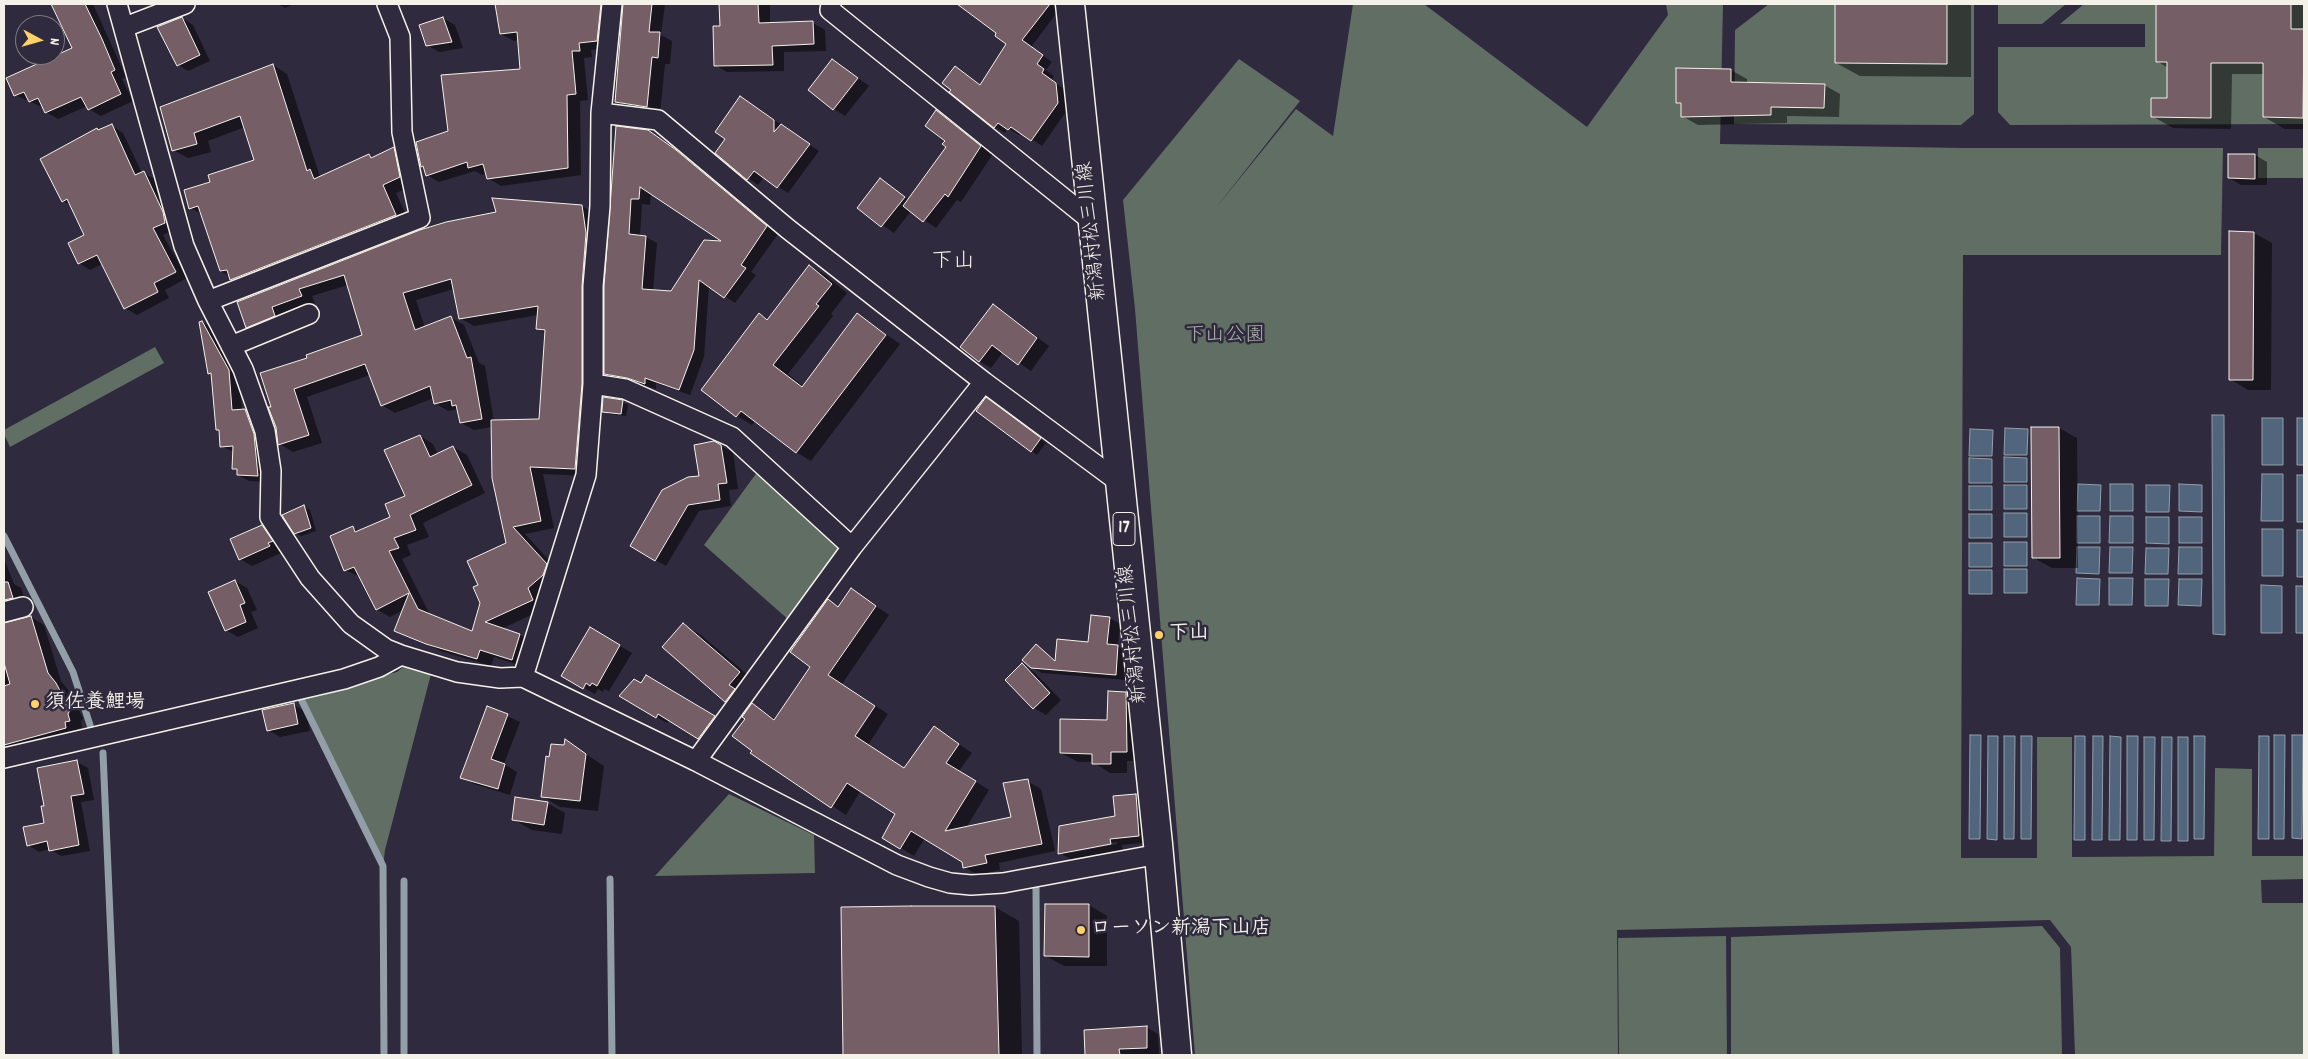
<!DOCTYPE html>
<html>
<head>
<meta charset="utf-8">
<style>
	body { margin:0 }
	#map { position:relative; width:2308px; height:1059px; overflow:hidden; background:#2f2a3d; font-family:Dekko,sans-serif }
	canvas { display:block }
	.frame { position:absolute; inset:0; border:5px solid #f4f1e8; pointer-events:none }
	.north { position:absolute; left:15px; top:15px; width:50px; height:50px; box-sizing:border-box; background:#2f2a3d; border:1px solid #7e7a81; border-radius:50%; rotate:96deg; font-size:14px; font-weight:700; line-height:20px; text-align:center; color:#f4f1e8 }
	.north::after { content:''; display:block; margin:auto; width:18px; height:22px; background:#ffd166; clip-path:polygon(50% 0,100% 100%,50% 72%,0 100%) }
</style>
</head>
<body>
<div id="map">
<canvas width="2308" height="1059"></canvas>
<div class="frame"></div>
<div class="north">N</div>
</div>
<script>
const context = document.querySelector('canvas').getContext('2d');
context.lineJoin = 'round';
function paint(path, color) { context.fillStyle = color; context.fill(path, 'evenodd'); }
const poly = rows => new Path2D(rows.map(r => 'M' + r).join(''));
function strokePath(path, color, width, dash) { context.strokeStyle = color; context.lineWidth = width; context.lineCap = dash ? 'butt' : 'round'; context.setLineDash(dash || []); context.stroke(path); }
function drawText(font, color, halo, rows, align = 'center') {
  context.font = font + ' Dekko,"Klee One",sans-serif'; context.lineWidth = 5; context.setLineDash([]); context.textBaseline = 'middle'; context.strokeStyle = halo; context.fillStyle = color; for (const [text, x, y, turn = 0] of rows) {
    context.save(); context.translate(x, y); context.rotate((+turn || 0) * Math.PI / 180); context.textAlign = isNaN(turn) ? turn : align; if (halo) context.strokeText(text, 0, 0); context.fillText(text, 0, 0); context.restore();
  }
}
paint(poly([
	[1353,4,1424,4,1587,127,1668,15,1666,4,1723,4,1720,144,1964,148,2223,148,2221,255,1963,255,1961,858,2037,858,2037,737,2072,737,2072,857,2214,856,2215,768,2252,769,2252,856,2304,856,2304,879,2261,880,2262,903,2304,903,2304,1055,2075,1055,2071,947,2050,920,1617,930,1618,1055,1195,1055,1135,309,1123,200,1239,59,1300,101,1215,209,1296,109,1333,136],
	[1769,4,1974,4,1974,114,1961,125,1734,124,1735,30],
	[1998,4,2066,4,2042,24,1998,24],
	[2084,4,2304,4,2304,124,2010,125,1998,112,1998,47,2145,47,2145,24,2060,24],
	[2258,148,2304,148,2304,178,2258,178],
	[155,347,164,363,10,447,4,434,4,430],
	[758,471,846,548,791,622,704,545],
	[404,666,431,674,385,850,383,866,300,697,397,672],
	[729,794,814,835,815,873,655,876],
	[2042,926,2060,948,2062,1055,1731,1055,1731,937],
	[1726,936,1727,1055,1619,1055,1618,938]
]), '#606e64');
const water = poly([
	[2212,415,2224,415,2225,635,2213,634,2212,415],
	[2262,418,2283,418,2283,465,2262,465,2262,418],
	[2297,418,2304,418,2304,465,2297,465,2297,418],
	[2005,428,2028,429,2027,455,2004,455,2005,428],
	[1970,429,1993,430,1992,456,1969,456,1970,429],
	[2004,457,2027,458,2027,482,2004,482,2004,457],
	[1969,458,1992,459,1992,483,1969,483,1969,458],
	[2262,474,2283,474,2283,521,2261,521,2262,474],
	[2297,475,2304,475,2304,522,2297,522,2297,475],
	[2078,484,2101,485,2100,511,2077,511,2078,484],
	[2110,484,2133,484,2133,511,2110,511,2110,484],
	[2179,484,2202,485,2202,512,2179,511,2179,484],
	[2004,485,2027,485,2027,509,2004,509,2004,485],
	[2146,485,2170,485,2169,512,2146,512,2146,485],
	[1969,486,1992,486,1992,510,1969,510,1969,486],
	[2004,513,2027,513,2027,537,2004,537,2004,513],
	[1969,514,1992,514,1992,538,1969,538,1969,514],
	[2077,516,2100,516,2100,543,2077,543,2077,516],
	[2110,516,2133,516,2133,543,2109,543,2110,516],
	[2146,517,2169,517,2169,544,2146,543,2146,517],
	[2179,517,2202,517,2202,543,2179,543,2179,517],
	[2262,529,2283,529,2283,576,2262,576,2262,529],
	[2297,530,2304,530,2304,577,2297,577,2297,530],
	[2004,542,2027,542,2027,566,2004,566,2004,542],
	[1969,543,1992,543,1992,567,1969,567,1969,543],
	[2077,547,2100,547,2099,574,2076,573,2077,547],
	[2110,547,2133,547,2132,573,2109,573,2110,547],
	[2179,547,2202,547,2202,574,2178,574,2179,547],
	[2146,548,2169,548,2168,574,2145,574,2146,548],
	[2004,569,2027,569,2027,593,2004,593,2004,569],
	[1969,570,1992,570,1992,594,1969,594,1969,570],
	[2077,578,2100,579,2099,605,2076,605,2077,578],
	[2109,578,2133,578,2132,605,2109,605,2109,578],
	[2145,579,2169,579,2168,606,2145,606,2145,579],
	[2179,579,2202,579,2201,606,2178,605,2179,579],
	[2261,585,2282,586,2282,633,2261,633,2261,585],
	[2296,586,2304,586,2304,633,2296,633,2296,586],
	[1970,735,1981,735,1980,839,1969,839,1970,735],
	[2274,735,2285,735,2284,839,2274,839,2274,735],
	[2292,735,2303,735,2302,839,2292,838,2292,735],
	[1988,736,1998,736,1997,840,1987,839,1988,736],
	[2004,736,2015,736,2014,839,2004,839,2004,736],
	[2021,736,2032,736,2031,839,2021,839,2021,736],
	[2075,736,2085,736,2085,840,2074,840,2075,736],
	[2093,736,2103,736,2102,840,2092,840,2093,736],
	[2110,736,2121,737,2120,840,2109,840,2110,736],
	[2127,736,2138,736,2137,840,2127,840,2127,736],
	[2194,736,2205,736,2204,839,2194,839,2194,736],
	[2259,736,2269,736,2269,839,2258,839,2259,736],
	[2144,737,2155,737,2154,840,2144,840,2144,737],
	[2162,737,2172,737,2171,841,2161,841,2162,737],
	[2178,737,2188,737,2188,841,2178,841,2178,737]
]);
paint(water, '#51667d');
strokePath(water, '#929ea8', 1);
paint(poly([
	[52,4,93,4,126,77,122,79,133,101,101,116,89,109,87,106,58,119,46,112,44,108,15,95,73,49],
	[278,4,294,4,285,8],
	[496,4,618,4,609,48,591,50,592,57,584,58,588,100,580,101,581,175,501,186,488,178,487,173,482,175,475,171,439,182,427,175,422,166,449,132,521,70,518,40,514,41,501,34],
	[624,4,665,4,661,35,672,41,670,64,665,64,660,114,629,108,616,101],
	[720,4,770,4,770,24,813,23,825,30,826,51,784,52,784,71,727,72,715,65,721,27],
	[978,4,1052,4,1059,10,1031,47,1052,62,1046,70,1054,76,1051,80,1066,90,1068,109,1042,146,1021,132,1019,135,1008,128,1005,133,995,127,955,68,981,85,1008,44,998,33,971,13],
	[1837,4,1971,4,1971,77,1860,76,1836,63],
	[2155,4,2304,4,2304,129,2285,129,2264,117,2264,74,2232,74,2231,129,2173,128,2152,116,2168,100,2168,68,2157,61,2158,5],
	[182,18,193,25,210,61,188,71,178,65],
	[443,18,455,25,463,48,439,52,427,45],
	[833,60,869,86,845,116,834,109],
	[273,65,287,74,320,177,369,156,373,158,394,149,408,157,414,185,396,193,410,224,246,288,221,271,202,214,190,208,212,182,256,161,245,127,208,141,211,152,188,158,173,150],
	[1731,70,1747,79,1747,83,1824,85,1840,94,1839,117,1787,116,1787,123,1698,125,1682,116,1682,105,1677,102],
	[750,103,819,151,788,193,764,177,758,185,716,153],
	[937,112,949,119,993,154,961,202,957,200,936,228,911,211,894,233,859,208,880,180,909,200,948,147],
	[112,126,123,133,142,173,156,179,174,220,176,229,163,235,187,278,165,290,169,298,137,315,125,308,102,264,90,270,79,263,86,236,72,206,63,201,97,129,100,130],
	[617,128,659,138,687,157,778,234,751,272,756,275,735,303,709,286,704,357,690,395,656,383,656,389,639,384,617,380,606,374],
	[651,193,726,242,672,292,653,291,657,243,646,237,640,236,642,204,650,205],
	[2255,155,2267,162,2267,185,2241,185,2229,178],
	[582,206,596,214,589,476,543,474,554,528,525,534,560,572,546,608,501,629,520,635,533,643,525,667,494,657,491,666,441,651,396,630,403,610,390,617,376,609,360,577,345,570,353,528,359,531,391,517,406,497,420,436,433,444,438,455,453,447,467,455,485,493,423,523,429,537,407,545,411,555,402,559,430,615,472,632,482,603,480,585,507,544,492,427,474,430,461,423,458,409,448,411,435,403,434,398,395,413,382,405,370,375,307,397,322,443,293,452,280,444,273,408,308,359,363,336,348,285,312,296,315,303,285,315,260,335,247,327,239,302],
	[350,274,331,280,331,278,337,276],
	[454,289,460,318,474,326,538,315,538,329,546,334,540,420,494,422,485,366,479,363,464,325,450,317,425,328,416,300],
	[2254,233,2272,243,2271,390,2248,390,2230,379],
	[810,266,825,275,847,293,831,314,833,316,788,374,803,386,858,315,900,344,811,461,796,452,755,421,752,425,737,416,702,390,759,315,768,320],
	[994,306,1049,346,1031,371,1003,352,991,368,979,361],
	[202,322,213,328,239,377,242,410,256,416,269,482,249,481,238,475,238,471,233,468,234,452,221,446,220,431,217,429,212,375,209,373],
	[622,402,628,405,626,416,609,414,603,411],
	[992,402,1046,443,1037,455,977,410],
	[2059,428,2077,438,2078,568,2052,568,2034,558],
	[721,446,733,452,738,489,729,490,731,506,699,511,666,566,631,546,701,477],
	[304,507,310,510,316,531,301,536,295,533],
	[261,526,274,533,284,548,279,550,281,553,252,566,240,559],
	[4,559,14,584,21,588,26,605,6,617,6,623,31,617,44,625,61,681,69,691,83,718,81,722,82,728,77,729,79,736,4,749],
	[235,581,247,588,257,610,251,612,258,628,238,637,226,630],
	[852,590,889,615,842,684,888,714,868,745,905,769,935,728,972,753,959,771,989,790,966,828,1012,818,1027,781,1041,789,1055,851,999,863,1000,870,978,875,964,867,963,861,925,838,914,856,884,838,897,814,861,790,846,815,752,753,754,751,746,719,753,705,775,719,812,667,828,601,839,607],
	[1110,618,1120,624,1118,646,1128,652,1126,680,1042,673,1031,667,1036,646,1056,660,1089,643],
	[683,624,701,635,757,683,746,696,752,700,744,711,726,701,664,647],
	[590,628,632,653,609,691,604,689,603,692,598,689,595,694,562,675],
	[1022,665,1034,672,1061,700,1046,715,1034,708],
	[646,677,725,723,710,744,669,719,667,723,621,696,642,684],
	[1110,693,1126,694,1143,703,1144,761,1127,761,1127,773,1110,773,1093,762,1078,762,1061,753,1108,721],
	[294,705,306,712,310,731,280,737,268,730],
	[488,707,520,722,504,764,517,772,510,795,474,784,462,777],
	[566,741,604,766,598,811,560,807,542,796,551,758,565,747],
	[77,762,88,768,94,800,81,802,90,851,61,856,50,849,39,852,28,845,45,824,46,807],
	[1135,795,1147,802,1151,842,1122,845,1123,851,1072,860,1060,853,1117,818],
	[1117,842,1117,844,1070,853,1070,850],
	[547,803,565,813,562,834,532,830,514,820],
	[1089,905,1107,916,1107,966,1064,966,1046,956],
	[995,907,1019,921,1022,1055,845,1055,843,908],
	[1146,1027,1158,1034,1159,1054,1086,1055,1085,1031]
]), '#0007');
strokePath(poly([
	[4,536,73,672,90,725],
	[300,697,383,866,384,1055],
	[103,753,116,1055],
	[610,879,612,1055],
	[1036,888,1037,1055],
	[404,1055,404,881]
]), '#929ea8', 7);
const building = poly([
	[51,4,85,4,102,39,115,70,111,72,121,94,88,110,81,97,45,113,38,98,29,102,24,92,14,96,6,78,72,48,51,4],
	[495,4,601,4,597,41,579,43,580,51,572,51,576,94,567,95,568,168,487,179,483,164,468,168,467,162,426,176,423,166,421,167,416,142,448,131,441,75,520,69,517,32,500,34,495,4],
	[623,4,652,4,649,32,660,32,658,58,652,57,647,107,615,102,623,4],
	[719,4,758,4,759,23,813,21,814,44,772,46,773,65,714,66,713,26,720,26,719,4],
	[957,4,1050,4,1022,40,1043,55,1037,64,1044,69,1042,73,1056,83,1058,103,1031,141,1011,127,1008,130,998,123,994,128,949,92,951,90,942,83,955,66,980,85,1006,44,995,36,996,33,957,4],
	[1835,4,1947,4,1947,64,1835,63,1835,4],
	[2156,4,2291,4,2291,29,2304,29,2303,118,2263,117,2263,63,2211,63,2211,118,2151,117,2151,98,2167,98,2167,62,2156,62,2156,4],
	[182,17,200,55,177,66,157,27,182,17],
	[443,17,452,42,426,46,419,25,443,17],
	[832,59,858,78,833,110,808,90,832,59],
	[273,64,307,171,310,169,314,179,369,154,371,158,394,147,400,177,383,185,396,215,230,280,227,270,220,271,198,206,189,209,184,190,210,182,208,175,254,160,240,116,194,133,197,144,172,151,160,107,273,64],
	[1676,68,1731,69,1731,82,1825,84,1824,108,1771,107,1771,115,1681,117,1681,103,1676,103,1676,68],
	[740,96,774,120,774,132,781,124,810,144,777,188,754,171,747,180,715,153,725,139,715,132,740,96],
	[936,110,981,146,948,197,945,194,923,222,903,206,946,147,942,144,945,141,925,126,936,110],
	[112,124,135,175,144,171,163,212,165,223,153,228,176,272,154,283,158,292,124,309,97,255,78,264,68,243,84,235,67,199,62,202,40,159,97,128,98,130,112,124],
	[616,126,648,130,676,150,767,226,741,265,746,268,724,298,699,280,694,350,679,390,645,378,645,384,627,378,604,374,604,286,616,126],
	[640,187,721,241,704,240,671,291,642,289,646,236,629,234,631,199,639,199,640,187],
	[2228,154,2255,154,2255,179,2228,178,2228,154],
	[880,178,905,197,881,227,857,208,880,178],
	[492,198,582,205,586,233,582,286,582,384,575,469,530,467,541,521,513,527,547,564,543,575,528,588,533,600,485,622,520,634,512,660,480,650,477,659,426,644,394,631,409,593,376,610,354,567,344,571,330,536,353,526,355,532,390,517,385,504,405,496,384,450,420,435,430,457,453,446,472,485,410,515,416,530,394,538,399,548,389,551,418,609,472,631,480,603,473,587,478,585,467,561,506,543,492,478,491,420,539,419,545,330,536,329,538,306,459,319,451,279,403,293,415,330,451,316,467,358,471,357,482,419,460,423,456,405,452,406,451,400,434,404,430,386,381,406,365,364,294,389,309,435,278,445,276,427,268,407,271,407,260,373,307,358,306,355,362,335,344,275,299,289,302,296,272,307,275,316,246,328,237,302,420,230,446,222,496,212,492,198],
	[2229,231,2254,232,2253,380,2229,380,2229,231],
	[809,265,832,284,816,304,819,306,773,365,802,387,857,313,886,335,796,453,741,411,736,417,701,390,759,313,767,320,809,265],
	[993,304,1037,338,1018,365,992,345,979,362,960,347,993,304],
	[202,321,229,370,232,410,245,409,254,434,258,476,237,475,237,469,232,469,233,446,220,447,219,430,216,430,211,373,208,374,199,322,202,321],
	[603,397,623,400,621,414,602,412,603,397],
	[986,397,1041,438,1031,452,976,411,986,397],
	[2031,427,2059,427,2060,558,2032,558,2031,427],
	[714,441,721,445,727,483,718,484,720,500,688,505,655,561,630,546,662,490,688,477,699,476,694,445,714,441],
	[304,505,311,528,294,534,282,515,304,505],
	[262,525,273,541,268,543,270,546,239,560,230,539,262,525],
	[235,580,245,603,240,605,246,622,225,631,208,592,235,580],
	[4,582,8,582,13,598,4,600,4,582],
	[851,588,876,606,828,675,875,706,855,736,904,768,934,726,959,744,946,763,976,781,945,831,1011,817,1003,783,1028,779,1042,844,985,855,987,863,963,868,962,862,911,831,900,849,882,838,895,814,847,783,831,808,750,753,752,751,732,736,745,719,742,717,752,703,774,720,810,667,790,652,828,599,838,607,851,588],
	[1091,615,1110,617,1107,644,1118,645,1116,675,1031,668,1022,660,1036,644,1055,661,1057,639,1088,642,1091,615],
	[31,616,48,673,56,683,70,710,68,714,70,721,65,722,66,728,4,745,4,686,10,684,4,663,4,623,31,616],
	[683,623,740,672,729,685,735,689,725,702,662,647,683,623],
	[590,627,620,645,597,686,592,683,590,686,586,683,583,689,561,676,590,627],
	[1022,663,1050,693,1033,709,1005,680,1022,663],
	[646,675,715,716,698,739,658,714,656,718,619,696,634,679,641,683,646,675],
	[1108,691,1126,692,1127,752,1111,752,1111,764,1092,764,1092,754,1060,753,1060,719,1107,720,1108,691],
	[294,703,298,724,267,731,262,710,294,703],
	[487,706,508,714,491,759,505,764,498,789,460,778,487,706],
	[565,739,586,754,580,801,541,797,546,756,549,757,551,744,564,745,565,739],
	[77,760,84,794,71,796,79,845,49,851,47,841,27,846,23,827,44,823,41,806,44,806,37,768,77,760],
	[1136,794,1139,836,1110,839,1111,844,1058,854,1059,826,1115,816,1113,796,1136,794],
	[515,797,548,802,544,825,512,820,515,797],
	[1045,904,1089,904,1089,957,1044,956,1045,904],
	[911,906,995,906,999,1055,843,1055,841,907,911,906],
	[1147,1026,1147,1048,1119,1049,1120,1055,1085,1055,1084,1030,1147,1026]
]);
paint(building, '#765e66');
strokePath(building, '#f4f1e8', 1);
const minor = poly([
	[117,4,184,246,208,301,243,369,265,431,271,471,270,517,310,578,351,624,386,649,401,655,457,672,500,678,523,677,696,761,897,865,929,877,950,883,971,885,1003,883,1159,854],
	[831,4,830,10,1093,222],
	[125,27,185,4],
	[601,113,658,120,788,229,984,382,1119,482],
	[208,301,420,218,402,132,400,37,387,4],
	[231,346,309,314],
	[593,384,625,389,732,437,852,547],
	[4,612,23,607],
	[523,677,586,475,593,384,593,286,600,206,601,113,612,4],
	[4,758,344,679,379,667,401,655],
	[696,761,852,547,984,382]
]);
const primary = poly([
	[1070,4,1158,844,1177,1055]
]);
strokePath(minor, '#f4f1e8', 22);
strokePath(primary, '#f4f1e8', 31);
strokePath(minor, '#2f2a3d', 19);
strokePath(primary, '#2f2a3d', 28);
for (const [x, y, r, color] of [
	[1159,635,5,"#ffd166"],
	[35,704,5,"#ffd166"],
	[1081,930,5,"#ffd166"]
]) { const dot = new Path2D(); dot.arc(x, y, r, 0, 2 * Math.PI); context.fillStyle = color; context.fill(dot); strokePath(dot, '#2f2a3d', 2); }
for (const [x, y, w] of [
	[1124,529,22]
]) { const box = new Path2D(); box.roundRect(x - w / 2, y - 16.5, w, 33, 4); context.fillStyle = '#2f2a3d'; context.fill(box); strokePath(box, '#f4f1e8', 1); }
drawText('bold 19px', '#f4f1e8', null, [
	["17",1124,529]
]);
drawText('20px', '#f4f1e8', '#2f2a3d', [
	["新潟村松三川線",1094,231,-96],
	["新潟村松三川線",1135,634,-96]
]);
drawText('20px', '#b1b6ad', '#2f2a3d', [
	["下山公園",1225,337]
]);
drawText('bold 20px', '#f4f1e8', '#2f2a3d', [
	["下山",1169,635],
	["須佐養鯉場",45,704],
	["ローソン新潟下山店",1091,930]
], 'left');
drawText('22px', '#f4f1e8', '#2f2a3d', [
	["下山",953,264]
]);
</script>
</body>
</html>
